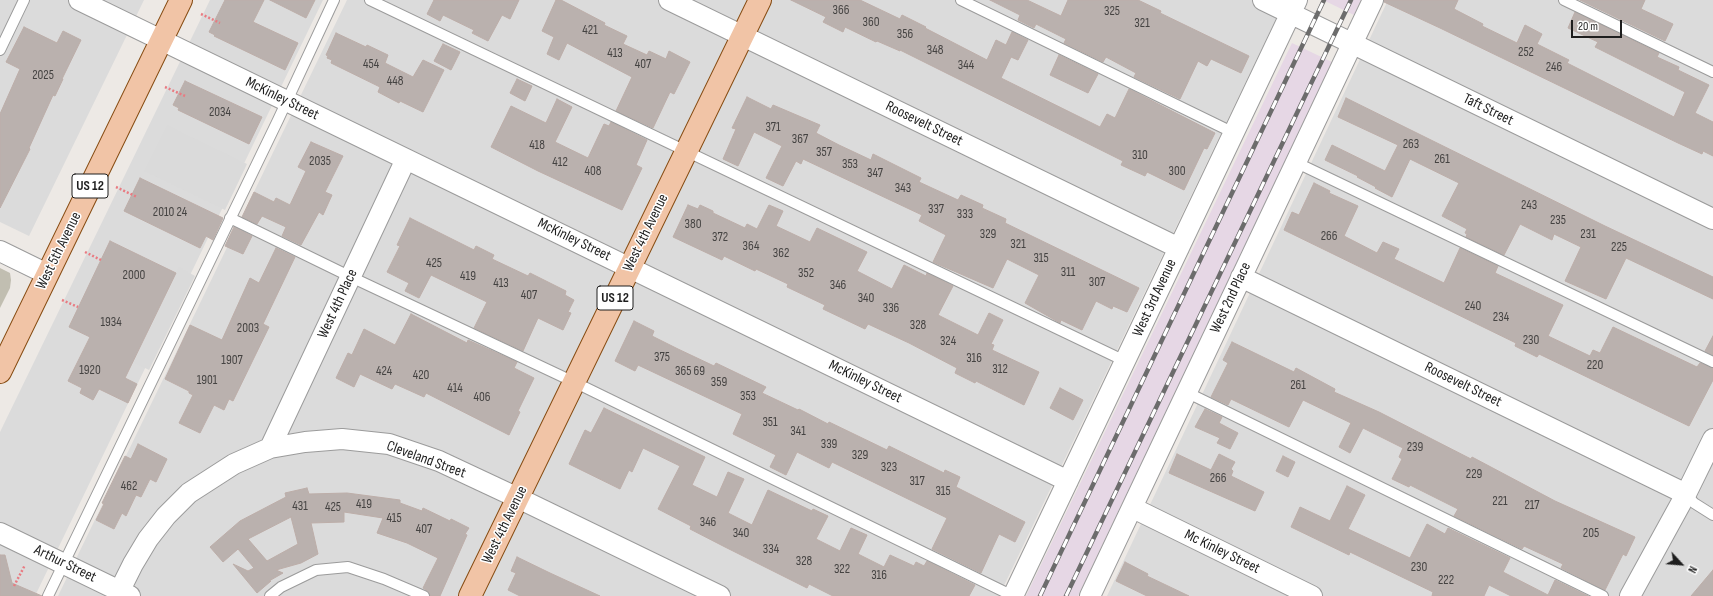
<!DOCTYPE html>
<html>
<head>
<meta charset="utf-8">
<style>
	body { margin:0 }
	#map { position:relative; width:1713px; height:596px; overflow:hidden; background:#ede9e5; font-family:"Sofia Sans Condensed",sans-serif }
	canvas { display:block }
	.north { position:absolute; left:1661px; top:544px; width:40px; height:40px; -webkit-text-stroke:3px #fff; paint-order:stroke; rotate:116deg; font-size:11px; font-weight:700; line-height:16px; text-align:center; color:#1e1e1e }
	.north::after { content:''; display:block; margin:auto; width:14px; height:18px; background:#1e1e1e; clip-path:polygon(50% 0,100% 100%,50% 72%,0 100%) }
	.scale { position:absolute; left:1571px; top:20px; width:51px; height:18px; box-sizing:border-box; border:2px solid #1e1e1e; border-top:0; padding-left:5px; font-size:12px; line-height:14px; white-space:nowrap; color:#1e1e1e; -webkit-text-stroke:3px #fff; paint-order:stroke }
</style>
</head>
<body>
<div id="map">
<canvas width="1713" height="596"></canvas>
<div class="north">N</div>
<div class="scale">20 m</div>
</div>
<script>
const context = document.querySelector('canvas').getContext('2d');
context.lineJoin = 'round';
function paint(path, color) { context.fillStyle = color; context.fill(path, 'evenodd'); }
const poly = rows => new Path2D(rows.map(r => 'M' + r).join(''));
function strokePath(path, color, width, dash) { context.strokeStyle = color; context.lineWidth = width; context.lineCap = dash ? 'butt' : 'round'; context.setLineDash(dash || []); context.stroke(path); }
function drawText(font, color, halo, rows, align = 'center') {
  context.font = font + ' "Sofia Sans Condensed",sans-serif'; context.lineWidth = 3; context.setLineDash([]); context.textBaseline = 'middle'; context.strokeStyle = halo; context.fillStyle = color; for (const [text, x, y, turn = 0] of rows) {
    context.save(); context.translate(x, y); context.rotate((+turn || 0) * Math.PI / 180); context.textAlign = isNaN(turn) ? turn : align; if (halo) context.strokeText(text, 0, 0); context.fillText(text, 0, 0); context.restore();
  }
}
paint(poly([
	[0,0,144,0,29,236,0,222],
	[210,0,323,0,35,596,0,596,0,432],
	[347,0,1285,0,999,596,58,596],
	[1388,0,1713,0,1713,596,1107,596]
]), '#dbdbdb');
paint(poly([
	[1323,0,1361,0,1354,15],
	[1292,43,1332,62,1078,596,1026,596]
]), '#e6d7e5');
paint(poly([
	[0,268,10,273,11,280,10,288,0,308]
]), '#c1beb1');
paint(poly([
	[167,125,247,164,225,210,144,171],
	[179,267,195,276,149,370,133,362]
]), '#dadada');
const building = poly([
	[225,0,264,0,253,22,298,43,285,70,214,36,215,35,209,32,225,0],
	[270,0,315,0,306,18,270,0],
	[434,0,519,0,510,19,502,15,488,41,472,33,474,30,443,15,440,21,427,14,434,0],
	[556,0,561,0,605,23,604,25,627,36,623,44,647,55,649,51,666,59,669,51,690,62,674,94,670,92,653,128,616,111,632,77,567,43,559,60,547,54,554,37,542,31,556,0],
	[791,0,860,0,900,19,902,15,926,27,925,28,987,60,996,40,1006,45,1012,32,1028,40,1018,60,1011,57,1001,78,1100,127,1107,114,1115,118,1129,89,1215,133,1207,149,1204,148,1184,190,1147,172,1145,176,1121,165,1123,161,900,50,900,51,877,41,876,42,845,27,843,32,823,22,826,17,791,0],
	[990,0,1027,0,1061,16,1068,0,1138,0,1161,11,1160,13,1249,56,1241,73,1211,59,1207,66,1198,61,1180,99,1134,77,1136,73,1106,57,1103,62,1064,43,1066,39,1036,24,1034,28,1018,20,1020,15,990,0],
	[1384,0,1458,0,1454,9,1483,24,1482,26,1517,43,1525,25,1542,34,1537,44,1569,60,1567,63,1674,117,1685,92,1595,47,1598,42,1568,28,1575,12,1659,53,1657,57,1679,67,1678,70,1709,85,1695,113,1713,122,1713,156,1703,151,1702,154,1678,143,1440,28,1384,2,1384,0],
	[1580,0,1645,0,1641,9,1673,24,1665,41,1580,0],
	[24,27,57,43,63,31,81,40,62,79,63,79,55,96,53,95,29,148,30,149,0,208,0,114,20,69,6,62,24,27],
	[336,33,366,47,367,45,388,55,385,63,413,77,423,60,444,70,423,112,400,101,399,103,378,92,380,87,331,63,332,60,327,58,328,56,326,55,336,33],
	[443,44,460,52,451,70,434,61,443,44],
	[1059,55,1098,74,1088,93,1050,75,1059,55],
	[517,79,532,86,525,101,510,93,517,79],
	[185,81,262,117,249,144,178,110,179,108,173,105,185,81],
	[747,97,771,109,773,105,820,125,816,133,839,145,871,160,873,154,921,178,919,182,958,200,961,195,983,205,982,208,1006,219,1005,223,1139,288,1127,312,1113,306,1112,309,1096,301,1082,330,1061,320,1060,323,1025,303,1039,275,1007,259,993,288,933,262,946,235,919,221,922,215,803,159,801,164,796,161,783,186,766,178,782,146,754,132,738,166,723,159,736,129,732,128,747,97],
	[1346,98,1605,226,1713,277,1713,299,1626,258,1606,299,1565,281,1581,247,1554,234,1552,240,1520,224,1504,255,1466,237,1467,234,1465,233,1467,229,1442,216,1459,183,1410,159,1392,197,1375,188,1376,187,1357,177,1358,176,1325,160,1332,145,1385,171,1398,145,1338,117,1346,98],
	[557,99,572,107,555,142,588,158,604,124,609,126,611,122,647,140,636,165,642,168,622,210,538,171,491,147,511,106,546,123,557,99],
	[311,142,343,156,325,192,332,195,323,215,319,212,301,245,282,236,286,227,262,216,257,224,242,217,254,192,274,202,276,198,290,205,306,171,298,167,311,142],
	[140,178,223,218,213,240,206,236,200,248,124,211,140,178],
	[1314,183,1330,191,1329,193,1358,206,1344,236,1377,253,1383,242,1399,249,1394,259,1444,283,1460,248,1498,266,1495,273,1563,305,1548,336,1590,356,1593,350,1600,353,1613,327,1697,367,1700,363,1713,368,1713,380,1689,426,1539,354,1537,357,1515,346,1516,343,1284,230,1292,212,1299,215,1314,183],
	[688,205,698,209,700,205,713,211,713,213,745,228,747,224,757,229,769,205,783,211,776,226,810,242,817,228,867,252,857,271,892,289,904,265,926,276,927,273,953,286,938,315,978,335,989,313,1003,320,991,344,994,345,992,350,1039,372,1024,405,976,381,975,383,955,373,957,368,909,343,868,324,865,329,823,309,825,305,787,287,788,284,756,269,755,271,724,256,722,260,673,237,688,205],
	[410,218,474,250,476,246,494,255,492,259,528,276,530,273,566,291,565,295,574,300,568,312,571,313,563,330,538,318,523,351,474,328,487,302,431,275,419,298,405,291,409,283,387,272,400,246,397,245,410,218],
	[234,227,252,236,243,254,225,246,234,227],
	[110,241,176,273,125,378,137,384,128,403,99,389,93,400,80,393,82,388,68,381,90,337,69,327,110,241],
	[276,248,295,257,263,324,269,327,233,401,229,399,224,410,214,405,200,433,179,423,193,395,189,393,189,391,165,379,190,325,222,340,250,278,259,283,276,248],
	[411,314,467,343,468,340,517,362,514,368,534,378,518,411,520,412,509,435,426,393,424,397,395,384,392,389,360,374,354,387,336,378,348,353,352,355,364,329,395,345,411,314],
	[634,321,654,331,652,336,678,349,714,366,716,363,766,387,762,393,798,410,799,409,828,424,829,422,887,450,889,446,944,473,945,470,960,477,956,487,1025,522,1015,542,999,534,981,573,932,549,947,518,832,462,829,468,797,452,786,475,770,467,776,455,733,434,742,414,638,365,635,371,615,361,634,321],
	[1713,336,1713,355,1705,351,1713,336],
	[1232,342,1294,372,1296,368,1335,389,1334,392,1379,412,1471,459,1472,457,1555,501,1635,537,1626,556,1623,554,1605,590,1561,568,1563,564,1524,546,1522,549,1454,516,1458,509,1410,485,1409,487,1392,479,1402,459,1399,457,1403,448,1363,428,1350,453,1339,447,1351,423,1303,400,1289,427,1231,399,1228,405,1211,397,1228,363,1223,360,1232,342],
	[1060,388,1083,400,1073,420,1050,408,1060,388],
	[604,408,705,457,692,485,717,497,728,472,744,479,728,513,752,525,768,490,812,511,813,509,828,516,816,539,840,551,851,528,867,535,858,554,884,567,890,555,914,566,916,562,924,566,927,561,975,585,969,596,833,596,809,584,807,588,725,547,690,529,691,526,658,509,680,466,643,448,632,472,629,470,620,489,569,464,585,430,591,433,604,408],
	[1205,409,1222,417,1219,423,1238,433,1230,449,1217,443,1220,438,1195,427,1205,409],
	[138,444,167,459,156,482,150,479,141,497,136,495,126,516,122,513,114,529,96,520,104,504,102,503,125,456,131,459,138,444],
	[1177,454,1211,470,1219,454,1235,462,1231,469,1233,471,1231,476,1264,492,1255,511,1169,473,1177,454],
	[1283,456,1295,462,1288,477,1276,471,1283,456],
	[1347,486,1365,495,1348,529,1410,558,1427,524,1445,534,1448,528,1510,558,1503,572,1548,595,1555,580,1588,596,1511,596,1489,585,1484,596,1432,596,1433,592,1350,552,1349,555,1291,527,1300,507,1330,521,1347,486],
	[307,488,309,494,347,493,400,500,400,503,422,511,423,508,450,521,451,519,469,528,465,534,467,535,440,596,430,596,429,592,423,588,438,558,407,543,377,533,383,518,344,512,344,522,311,523,318,554,301,563,276,570,283,573,269,581,271,581,257,593,233,564,248,571,254,568,238,549,223,562,210,547,240,521,286,497,285,493,307,488],
	[291,517,298,544,267,561,248,539,291,517],
	[0,555,5,555,12,583,42,596,0,596,0,555],
	[517,557,550,573,600,596,520,596,508,590,516,573,511,571,517,557],
	[1125,562,1148,574,1147,576,1189,596,1147,596,1116,581,1125,562],
	[1713,570,1713,596,1691,596,1713,570]
]);
paint(building, '#bab1ae');
strokePath(building, '#bdaea9', 1);
const service = poly([
	[370,0,1125,361],
	[961,0,1234,133],
	[1564,0,1713,72],
	[0,50,24,0],
	[1295,162,1713,362],
	[230,218,351,277,574,382,1013,596],
	[1188,393,1603,596],
	[1686,494,1694,503,1713,515],
	[48,596,278,120,334,0],
	[270,596,281,587,316,570,348,567,384,579,424,596]
]);
const minor = poly([
	[79,0,1068,481],
	[669,0,1179,248],
	[1263,0,1713,219],
	[0,251,47,274],
	[1241,277,1686,494],
	[270,448,406,159],
	[1133,508,1312,596],
	[0,533,130,596],
	[117,596,133,564,148,539,166,516,189,493,234,464,270,448,305,442,342,439,389,444,439,461,518,498,720,596],
	[1013,596,1297,0],
	[1090,596,1373,0],
	[1630,596,1686,494,1713,439]
]);
const primary = poly([
	[0,372,181,0],
	[470,596,760,0]
]);
strokePath(service, '#9b9b9b', 12);
strokePath(minor, '#9b9b9b', 22);
strokePath(primary, '#864b11', 24);
strokePath(poly([
	[201,14,220,23],
	[165,87,185,96],
	[116,187,137,197],
	[85,252,101,260],
	[62,300,78,307],
	[14,586,25,565]
]), '#e97a81', 2.5, [2, 2]);
strokePath(service, '#fff', 10);
strokePath(minor, '#fff', 20);
strokePath(primary, '#f1c4a6', 22);
const rail = poly([
	[1040,596,1324,0],
	[1066,596,1351,0]
]);
strokePath(rail, '#6c6c6c', 4.5);
strokePath(rail, '#fff', 3, [9]);
drawText('13px', '#454342', null, [
	["366",841,11],
	["325",1112,12],
	["360",871,23],
	["321",1142,24],
	["421",590,31],
	["356",905,35],
	["348",935,51],
	["252",1526,53],
	["413",615,54],
	["454",371,65],
	["407",643,65],
	["344",966,66],
	["246",1554,68],
	["2025",43,76],
	["448",395,82],
	["2034",220,113],
	["371",773,128],
	["367",800,140],
	["263",1411,145],
	["418",537,146],
	["357",824,153],
	["310",1140,156],
	["261",1442,160],
	["2035",320,162],
	["412",560,163],
	["353",850,165],
	["408",593,172],
	["300",1177,172],
	["347",875,174],
	["343",903,189],
	["243",1529,206],
	["337",936,210],
	["2010 24",170,213],
	["333",965,215],
	["235",1558,221],
	["380",693,225],
	["329",988,235],
	["231",1588,235],
	["266",1329,237],
	["372",720,238],
	["321",1018,245],
	["364",751,247],
	["225",1619,248],
	["362",781,254],
	["315",1041,259],
	["425",434,264],
	["311",1068,273],
	["352",806,274],
	["2000",134,276],
	["419",468,277],
	["307",1097,283],
	["413",501,284],
	["346",838,286],
	["407",529,296],
	["340",866,299],
	["240",1473,307],
	["336",891,309],
	["234",1501,318],
	["1934",111,323],
	["328",918,326],
	["2003",248,329],
	["230",1531,341],
	["324",948,342],
	["375",662,358],
	["316",974,359],
	["1907",232,361],
	["220",1595,366],
	["312",1000,370],
	["1920",90,371],
	["424",384,372],
	["365 69",690,372],
	["420",421,376],
	["1901",207,381],
	["359",719,383],
	["261",1298,386],
	["414",455,389],
	["353",748,397],
	["406",482,398],
	["351",770,423],
	["341",798,432],
	["339",829,445],
	["239",1415,448],
	["329",860,456],
	["323",889,468],
	["229",1474,475],
	["266",1218,479],
	["317",917,482],
	["462",129,487],
	["315",943,492],
	["221",1500,502],
	["419",364,505],
	["217",1532,506],
	["431",300,507],
	["425",333,508],
	["415",394,519],
	["346",708,523],
	["407",424,530],
	["340",741,534],
	["205",1591,534],
	["334",771,550],
	["328",804,562],
	["230",1419,568],
	["322",842,570],
	["316",879,576],
	["222",1446,581]
]);
for (const [x, y, w] of [
	[90,186,36],
	[615,298,36]
]) { const box = new Path2D(); box.roundRect(x - w / 2, y - 12, w, 24, 3); context.fillStyle = '#fff'; context.fill(box); strokePath(box, '#1e1e1e', 1); }
drawText('bold 14px', '#1e1e1e', null, [
	["US 12",90,186],
	["US 12",615,298]
]);
drawText('15px', '#1e1e1e', '#fff', [
	["McKinley Street",282,99,26],
	["Taft Street",1488,110,26],
	["Roosevelt Street",924,124,26],
	["West 4th Avenue",646,233,-64],
	["McKinley Street",574,240,26],
	["West 5th Avenue",59,251,-64],
	["West 3rd Avenue",1155,298,-65],
	["West 2nd Place",1231,298,-65],
	["West 4th Place",338,304,-65],
	["McKinley Street",865,382,26],
	["Roosevelt Street",1463,385,26],
	["Cleveland Street",426,460,20],
	["West 4th Avenue",505,525,-64],
	["Mc Kinley Street",1222,552,26],
	["Arthur Street",65,564,26]
]);
</script>
</body>
</html>
